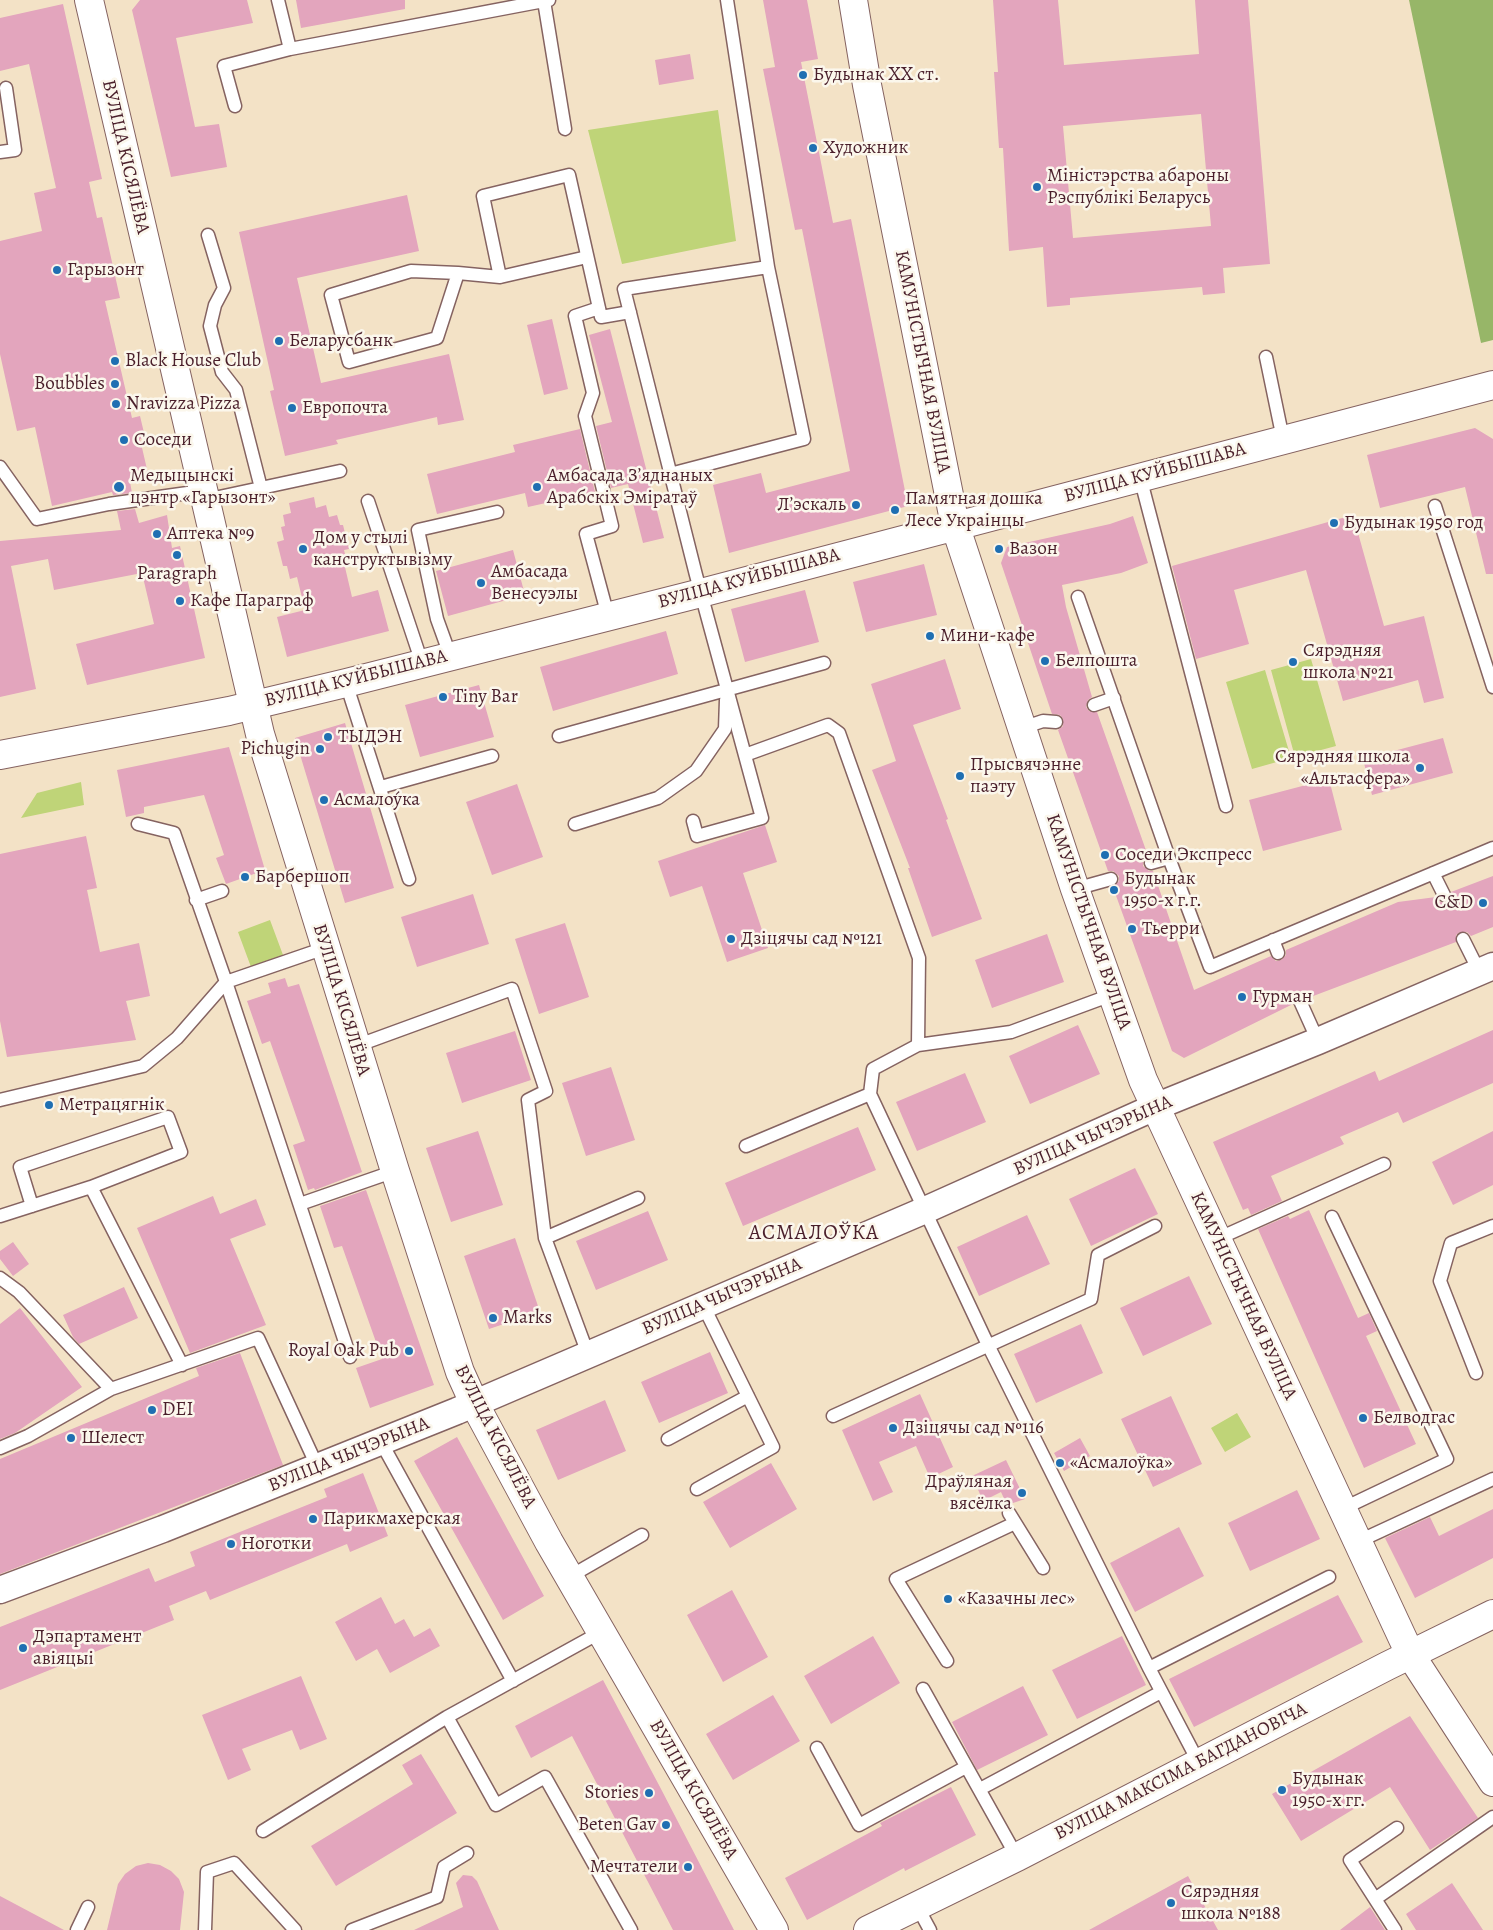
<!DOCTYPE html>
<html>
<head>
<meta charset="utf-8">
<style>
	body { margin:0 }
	canvas { display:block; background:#f3e2c6 }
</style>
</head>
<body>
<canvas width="1493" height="1930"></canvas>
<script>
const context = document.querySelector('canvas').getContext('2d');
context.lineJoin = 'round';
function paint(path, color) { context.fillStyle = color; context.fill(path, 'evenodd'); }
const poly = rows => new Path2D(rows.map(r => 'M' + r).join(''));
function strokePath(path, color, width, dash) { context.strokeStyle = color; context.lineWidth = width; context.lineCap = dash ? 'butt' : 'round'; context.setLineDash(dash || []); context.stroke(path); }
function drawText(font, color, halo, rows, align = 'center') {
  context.font = font + ' Alegreya,serif'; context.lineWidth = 5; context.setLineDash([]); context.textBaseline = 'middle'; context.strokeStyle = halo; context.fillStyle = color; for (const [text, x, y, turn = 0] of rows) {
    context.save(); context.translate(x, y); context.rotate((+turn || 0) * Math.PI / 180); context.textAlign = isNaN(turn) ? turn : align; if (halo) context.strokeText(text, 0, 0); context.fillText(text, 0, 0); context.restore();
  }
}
paint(poly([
	[718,110,736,241,622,264,588,130],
	[1311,659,1336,746,1295,757,1271,670],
	[1265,670,1291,758,1252,769,1226,682],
	[81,782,84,805,21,818,37,793],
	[270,920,283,955,251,967,238,932],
	[1237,1413,1251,1437,1225,1452,1211,1428]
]), '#bfd478');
paint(poly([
	[1409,0,1493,0,1493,340,1481,343]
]), '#97b668');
paint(poly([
	[140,0,247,0,253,23,176,38,195,127,219,124,227,167,171,177,132,10],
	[296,0,405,0,405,9,301,28],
	[763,0,807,0,818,59,801,62,833,223,851,219,908,506,729,553,713,485,761,473,766,493,850,471,802,229,795,230,763,69,775,67],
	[993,0,1058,0,1064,65,1199,54,1195,0,1248,0,1270,264,1223,268,1225,293,1203,295,1202,287,1070,298,1070,305,1047,307,1043,247,1009,251,1003,148,999,148,994,72,998,72],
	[1201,114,1211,226,1073,238,1063,126],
	[63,4,102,179,89,182,97,218,102,217,120,298,105,301,132,418,140,416,145,437,140,439,149,478,130,482,132,493,113,495,112,492,52,506,35,427,17,431,0,354,0,241,42,231,34,193,56,188,29,64,0,71,0,18],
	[690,54,694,79,659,85,655,60],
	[407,195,419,251,297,278,321,383,449,354,464,420,438,425,437,417,336,440,338,444,285,456,270,391,274,390,239,232],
	[552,319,568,389,544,395,527,325],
	[610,329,664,538,643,543,628,484,611,488,596,426,612,422,589,335],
	[1475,428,1493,439,1493,574,1486,574,1465,487,1380,508,1367,455],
	[580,429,595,492,528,507,525,493,437,514,427,474,515,452,513,445],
	[314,497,316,508,326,505,329,517,337,515,340,525,343,525,349,549,344,550,347,562,344,563,352,597,378,590,389,631,287,657,277,617,305,610,297,577,290,579,287,566,283,566,277,542,284,540,281,527,285,526,283,515,291,513,289,503],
	[135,509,139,523,167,515,172,548,180,546,205,658,87,685,76,644,154,624,142,573,54,590,48,559,11,566,36,689,0,697,0,541,121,530,117,511],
	[1353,515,1384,626,1424,616,1444,698,1424,703,1418,680,1343,701,1306,570,1234,590,1249,644,1196,659,1172,566],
	[1133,516,1148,563,1121,573,1062,585,1066,607,1092,697,1088,700,1086,707,1089,711,1097,712,1148,856,1143,861,1143,866,1149,871,1153,871,1194,990,1271,956,1276,961,1281,960,1286,955,1286,950,1398,902,1436,897,1440,902,1447,902,1451,899,1451,892,1493,876,1493,927,1471,936,1467,932,1460,932,1456,935,1456,942,1308,998,1304,994,1297,993,1293,997,1293,1004,1184,1058,1172,1051,1114,890,1113,887,1119,881,1119,876,1113,871,1108,871,1058,730,1063,726,1063,719,1060,715,1052,714,1001,563,1007,547,1110,524],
	[513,550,525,595,448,616,436,571],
	[924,564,937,615,866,632,853,582],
	[805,590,819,642,745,662,731,609],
	[666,631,678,674,553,711,540,667],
	[945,659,961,709,913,725,948,819,946,820,982,919,932,937,908,868,910,868,872,770,896,761,871,684],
	[479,685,494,737,420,757,405,705],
	[345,723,394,888,345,903,295,738],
	[1443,738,1453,773,1372,795,1363,759],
	[229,747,265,870,226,884,216,858,224,855,204,795,144,807,144,813,126,817,117,770],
	[1329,779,1342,830,1263,851,1249,800],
	[517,784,543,857,492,875,466,802],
	[765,825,777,862,743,873,768,948,727,962,702,886,670,897,658,861],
	[86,836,97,888,87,890,100,952,139,943,150,996,126,1001,136,1040,7,1057,0,1021,0,854],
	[473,894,489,944,417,967,401,917],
	[565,923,589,997,539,1014,515,939],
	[1047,934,1064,982,992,1008,975,960],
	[285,978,288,987,299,984,362,1172,315,1190,314,1188,308,1190,293,1145,305,1141,270,1041,262,1044,247,1001,271,993,268,983],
	[1078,1025,1100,1074,1030,1104,1009,1056],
	[1493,1030,1493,1083,1403,1123,1398,1112,1340,1137,1344,1144,1271,1176,1282,1201,1251,1215,1248,1208,1243,1210,1213,1142,1375,1071,1379,1081],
	[515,1031,531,1080,462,1103,446,1053],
	[611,1067,635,1140,586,1156,562,1083],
	[965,1073,986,1122,917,1151,896,1102],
	[858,1127,876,1170,743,1226,725,1183],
	[478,1131,503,1205,451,1222,426,1148],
	[1493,1131,1493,1185,1453,1205,1432,1162],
	[1135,1168,1158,1214,1091,1246,1069,1199],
	[366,1190,434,1385,370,1408,356,1368,382,1359,342,1246,334,1248,320,1206],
	[213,1196,220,1214,256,1199,266,1225,230,1239,266,1325,190,1353,137,1228],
	[1309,1210,1358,1318,1369,1313,1377,1331,1366,1336,1416,1444,1364,1468,1258,1229,1288,1216,1290,1219],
	[648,1211,668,1260,596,1290,576,1241],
	[1027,1215,1050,1264,979,1296,957,1247],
	[515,1238,540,1312,489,1329,464,1256],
	[13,1242,29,1264,13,1276,0,1259,0,1251],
	[1189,1276,1212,1324,1143,1356,1120,1308],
	[124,1287,138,1318,79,1344,73,1337,63,1315],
	[20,1308,82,1387,15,1433,0,1439,0,1324],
	[1081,1324,1103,1373,1036,1403,1014,1354],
	[710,1352,728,1393,659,1423,641,1382],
	[240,1353,283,1465,0,1574,0,1459,199,1376,196,1368],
	[920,1394,953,1467,930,1478,916,1446,879,1462,893,1492,873,1501,842,1430],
	[1171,1396,1202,1464,1153,1487,1121,1419],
	[605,1400,626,1451,558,1480,536,1430],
	[457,1437,544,1596,503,1620,414,1461],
	[1080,1438,1090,1456,1064,1471,1054,1453],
	[1006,1460,1025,1499,1007,1505,1001,1492,983,1501,972,1476],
	[771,1463,797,1509,730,1548,703,1502],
	[363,1473,388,1536,350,1552,347,1544,210,1600,206,1591,169,1606,174,1620,0,1690,0,1627,149,1568,155,1582,195,1566,190,1552,327,1497,324,1489],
	[1297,1490,1320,1539,1250,1571,1228,1523],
	[1493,1509,1493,1558,1415,1598,1385,1538,1430,1517,1439,1536],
	[1179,1527,1204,1576,1135,1612,1110,1563],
	[732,1590,768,1657,723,1682,687,1615],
	[1338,1595,1363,1642,1194,1727,1169,1679],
	[381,1597,395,1624,404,1619,414,1637,430,1628,440,1646,390,1673,377,1649,356,1661,335,1622],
	[873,1636,900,1683,831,1724,804,1676],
	[1122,1636,1146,1685,1077,1719,1052,1670],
	[301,1676,327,1739,300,1750,292,1730,242,1749,251,1770,228,1780,202,1715],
	[603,1680,660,1787,734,1930,673,1930,572,1736,531,1758,515,1726],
	[1023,1686,1048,1735,977,1770,952,1722],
	[773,1695,800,1741,733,1780,706,1734],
	[1410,1716,1478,1818,1430,1850,1390,1787,1301,1841,1272,1794],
	[421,1754,457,1813,336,1886,311,1846,413,1784,402,1765],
	[951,1787,976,1835,905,1871,904,1868,807,1920,785,1878,882,1826,880,1823],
	[148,1863,160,1865,171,1871,179,1879,184,1892,180,1930,107,1930,118,1884,125,1874,136,1866],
	[463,1875,472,1876,477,1881,499,1930,414,1930,463,1907,456,1883],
	[1188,1876,1218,1930,1089,1930],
	[1452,1883,1483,1930,1416,1930,1406,1914],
	[0,1896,64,1930,0,1930],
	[1370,1907,1385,1930,1340,1930]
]), '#e3a5bd');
const lane = poly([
	[278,0,290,49],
	[544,1,565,129],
	[235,106,224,66,290,49,549,0],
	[0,152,15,150,6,88],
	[208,235,224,288,215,305,210,326,222,372,236,390,261,488],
	[587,257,500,277,483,196,569,175,601,317,630,312],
	[458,273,437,338,349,362,331,295,411,271,458,273,500,277],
	[599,308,575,316,593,393,585,416,612,526,586,534,608,616],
	[1266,357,1283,439],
	[0,467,37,519,109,504,202,491],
	[670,474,804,439,768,267,727,0],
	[1140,477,1226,806],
	[205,500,340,471],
	[368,501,422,663],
	[1435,506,1493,687],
	[1078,597,1169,858,1210,967,1493,848],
	[450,655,437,619,418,530,497,512],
	[346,683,409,879],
	[1094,705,1114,698],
	[1022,728,1043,721,1056,722],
	[559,736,824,663],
	[745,755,828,725,839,733,919,958,918,1045],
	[381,787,492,756],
	[693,821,697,836,762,818,696,575,624,289,768,267],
	[138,824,174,833,226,982,350,1357],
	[575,824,658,798,696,771,725,729,726,700],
	[1151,863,1169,858],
	[1433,873,1444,895],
	[1075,889,1111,879],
	[196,900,222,891],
	[1463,939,1479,971],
	[1273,940,1278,953],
	[1300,1001,1318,1041],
	[356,1046,512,989,546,1091,528,1100,545,1238,588,1354],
	[870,1094,988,1345,1149,1668,1199,1763],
	[0,1100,143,1066,177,1038,226,982,325,948],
	[746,1146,870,1094,873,1069,918,1045,1011,1032,1114,994],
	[300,1204,395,1171],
	[32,1206,20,1167,168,1117,181,1152,91,1187],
	[0,1216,91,1187,182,1365],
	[1332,1217,1447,1459,1342,1509],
	[545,1238,638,1198],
	[1217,1239,1384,1164],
	[0,1278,19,1292,111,1389],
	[1476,1373,1440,1281,1451,1243,1493,1226],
	[833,1416,1091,1299,1098,1255,1155,1226],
	[668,1439,748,1396],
	[381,1442,513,1681],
	[0,1448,28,1436,111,1389,258,1338,318,1468],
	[697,1489,773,1447,703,1305],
	[1009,1513,1043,1568],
	[1357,1542,1493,1479],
	[569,1577,642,1535],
	[947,1661,896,1579,1015,1523],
	[1149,1668,1329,1577],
	[923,1689,1017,1857],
	[447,1717,496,1805,545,1777,631,1930],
	[817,1748,859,1825,966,1767],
	[980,1789,1161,1692],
	[263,1831,447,1717,601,1632],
	[1375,1899,1350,1860,1397,1828],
	[917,1906,930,1930],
	[77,1930,88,1907],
	[205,1930,207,1872,234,1863,295,1930],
	[352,1930,437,1897,444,1867,467,1853],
	[1395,1930,1375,1899,1493,1817]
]);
const street = poly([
	[0,1590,163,1529,457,1411,923,1211,1155,1107,1318,1041,1493,966]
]);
const secondary = poly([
	[89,0,260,734,395,1171,460,1372,474,1403,549,1542,774,1930],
	[853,0,867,85,955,525,1075,889,1143,1080,1410,1654,1493,1782],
	[0,755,229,711,346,683,701,593,1493,385]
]);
const primary = poly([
	[868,1930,1017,1857,1387,1666,1493,1614]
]);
strokePath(lane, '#856361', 15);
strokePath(street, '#856361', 29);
strokePath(secondary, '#856361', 30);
strokePath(primary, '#856361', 30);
strokePath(lane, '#fff', 12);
strokePath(street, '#fff', 26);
strokePath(secondary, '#fff', 28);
strokePath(primary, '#fff', 28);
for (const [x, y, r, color] of [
	[803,75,5,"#1f6fb2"],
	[813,148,5,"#1f6fb2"],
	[1037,187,5,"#1f6fb2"],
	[57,270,5,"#1f6fb2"],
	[279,341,5,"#1f6fb2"],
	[115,361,5,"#1f6fb2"],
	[115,384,5,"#1f6fb2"],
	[116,404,5,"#1f6fb2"],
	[292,408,5,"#1f6fb2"],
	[124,440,5,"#1f6fb2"],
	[119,487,6,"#1f6fb2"],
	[537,487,5,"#1f6fb2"],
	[856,505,5,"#1f6fb2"],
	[895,510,5,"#1f6fb2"],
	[1334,523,5,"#1f6fb2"],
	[157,534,5,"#1f6fb2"],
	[303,549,5,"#1f6fb2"],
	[999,549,5,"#1f6fb2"],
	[177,555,5,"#1f6fb2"],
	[481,583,5,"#1f6fb2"],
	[180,601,5,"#1f6fb2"],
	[930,636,5,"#1f6fb2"],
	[1045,661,5,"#1f6fb2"],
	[1293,662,5,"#1f6fb2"],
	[443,697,5,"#1f6fb2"],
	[328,737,5,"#1f6fb2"],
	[320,749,5,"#1f6fb2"],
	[1420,768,5,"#1f6fb2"],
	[960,776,5,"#1f6fb2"],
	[324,800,5,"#1f6fb2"],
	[1105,855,5,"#1f6fb2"],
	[245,877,5,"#1f6fb2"],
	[1114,890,5,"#1f6fb2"],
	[1483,903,5,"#1f6fb2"],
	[1132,929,5,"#1f6fb2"],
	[731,939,5,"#1f6fb2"],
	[1242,997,5,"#1f6fb2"],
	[49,1105,5,"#1f6fb2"],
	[493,1318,5,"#1f6fb2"],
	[409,1351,5,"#1f6fb2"],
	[152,1410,5,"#1f6fb2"],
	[1363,1418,5,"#1f6fb2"],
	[893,1428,5,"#1f6fb2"],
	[71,1438,5,"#1f6fb2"],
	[1060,1463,5,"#1f6fb2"],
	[1022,1493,5,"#1f6fb2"],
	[313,1519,5,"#1f6fb2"],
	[231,1544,5,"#1f6fb2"],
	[948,1599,5,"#1f6fb2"],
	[23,1648,5,"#1f6fb2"],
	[1282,1790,5,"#1f6fb2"],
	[649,1793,5,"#1f6fb2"],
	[666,1825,5,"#1f6fb2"],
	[688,1867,5,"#1f6fb2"],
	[1171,1903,5,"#1f6fb2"]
]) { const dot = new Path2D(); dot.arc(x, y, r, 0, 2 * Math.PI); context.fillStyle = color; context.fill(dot); strokePath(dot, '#fbf7ec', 2); }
drawText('19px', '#4a1f2b', '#fbf7ec', [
	["Будынак XX ст.",813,75],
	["Художник",823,148],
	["Міністэрства абароны",1047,176],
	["Рэспублікі Беларусь",1047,198],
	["Гарызонт",67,270],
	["Беларусбанк",289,341],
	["Black House Club",125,361],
	["Boubbles",105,384,"right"],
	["Nravizza Pizza",126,404],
	["Европочта",302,408],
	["Соседи",134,440],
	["Медыцынскі",130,476],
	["цэнтр «Гарызонт»",130,498],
	["Амбасада Зʼяднаных",547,476],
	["Арабскіх Эміратаў",547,498],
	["Памятная дошка",905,499],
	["Лесе Украінцы",905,521],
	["Лʼэскаль",846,505,"right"],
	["Будынак 1950 год",1344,523],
	["Аптека №9",167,534],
	["Дом у стылі",313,538],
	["канструктывізму",313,560],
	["Вазон",1009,549],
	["Амбасада",491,572],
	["Венесуэлы",491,594],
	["Paragraph",177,574,"center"],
	["Кафе Параграф",190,601],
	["Мини-кафе",940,636],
	["Сярэдняя",1303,651],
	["школа №21",1303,673],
	["Белпошта",1055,661],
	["Tiny Bar",453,697],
	["ТЫДЭН",338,737],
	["Pichugin",310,749,"right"],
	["Сярэдняя школа",1410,757,"right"],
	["«Альтасфера»",1410,779,"right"],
	["Прысвячэнне",970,765],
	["паэту",970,787],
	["Асмалоу́ка",334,800],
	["Соседи Экспресс",1115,855],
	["Барбершоп",255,877],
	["Будынак",1124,879],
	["1950-х г.г.",1124,901],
	["C&D",1473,903,"right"],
	["Тьерри",1142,929],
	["Дзіцячы сад №121",741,939],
	["Гурман",1252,997],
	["Метрацягнік",59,1105],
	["Marks",503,1318],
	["Royal Oak Pub",399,1351,"right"],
	["DEI",162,1410],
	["Белводгас",1373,1418],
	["Дзіцячы сад №116",903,1428],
	["Шелест",81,1438],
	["«Асмалоўка»",1070,1463],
	["Драўляная",1012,1482,"right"],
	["вясёлка",1012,1504,"right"],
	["Парикмахерская",323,1519],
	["Ноготки",241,1544],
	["«Казачны лес»",958,1599],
	["Дэпартамент",33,1637],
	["авіяцыі",33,1659],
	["Будынак",1292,1779],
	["1950-х гг.",1292,1801],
	["Stories",639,1793,"right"],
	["Beten Gav",656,1825,"right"],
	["Мечтатели",678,1867,"right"],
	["Сярэдняя",1181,1892],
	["школа №188",1181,1914]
], 'left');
drawText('19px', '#4a1f2b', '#fbf7ec', [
	["ВУЛІЦА КІСЯЛЁВА",125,157,77],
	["КАМУНІСТЫЧНАЯ ВУЛІЦА",922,362,79],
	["ВУЛІЦА КУЙБЫШАВА",1155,473,-15],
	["ВУЛІЦА КУЙБЫШАВА",749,579,-15],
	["ВУЛІЦА КУЙБЫШАВА",356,679,-14],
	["КАМУНІСТЫЧНАЯ ВУЛІЦА",1088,922,71],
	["ВУЛІЦА КІСЯЛЁВА",341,1000,73],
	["ВУЛІЦА ЧЫЧЭРЫНА",1093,1136,-24],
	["КАМУНІСТЫЧНАЯ ВУЛІЦА",1243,1296,65],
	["ВУЛІЦА ЧЫЧЭРЫНА",722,1297,-23],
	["ВУЛІЦА КІСЯЛЁВА",495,1437,63],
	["ВУЛІЦА ЧЫЧЭРЫНА",349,1455,-22],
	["ВУЛІЦА МАКСІМА БАГДАНОВІЧА",1181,1772,-27],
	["ВУЛІЦА КІСЯЛЁВА",693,1790,60]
]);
context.letterSpacing = '1px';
drawText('21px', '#4a1f2b', '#fbf7ec', [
	["АСМАЛОЎКА",814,1234]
]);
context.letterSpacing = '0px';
</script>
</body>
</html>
